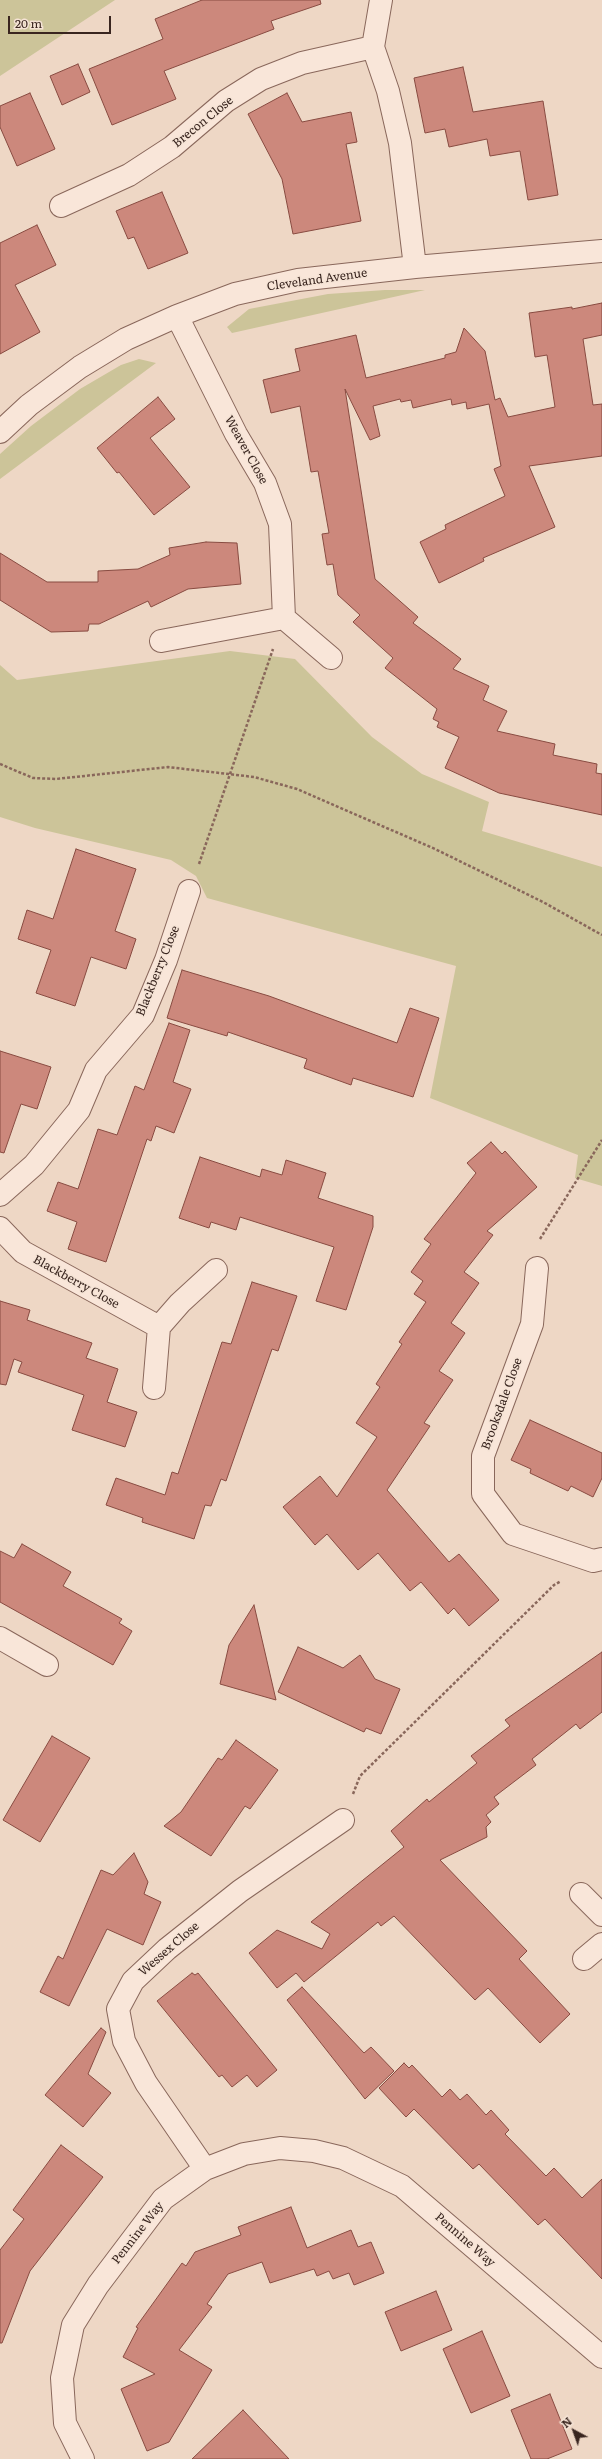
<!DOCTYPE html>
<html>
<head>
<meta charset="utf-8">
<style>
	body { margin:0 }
	#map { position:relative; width:602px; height:2459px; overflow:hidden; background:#eed7c5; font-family:Literata,serif }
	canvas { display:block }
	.north { position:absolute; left:554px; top:2411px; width:40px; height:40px; -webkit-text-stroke:3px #f5e3d5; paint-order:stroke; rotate:319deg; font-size:11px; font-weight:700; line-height:16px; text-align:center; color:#39251f }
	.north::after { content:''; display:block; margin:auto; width:14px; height:18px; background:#39251f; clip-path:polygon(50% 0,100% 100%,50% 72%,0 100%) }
	.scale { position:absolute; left:8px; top:16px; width:103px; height:18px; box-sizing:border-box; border:2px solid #39251f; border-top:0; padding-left:5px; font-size:12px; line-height:14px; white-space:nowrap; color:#39251f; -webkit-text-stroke:3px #f5e3d5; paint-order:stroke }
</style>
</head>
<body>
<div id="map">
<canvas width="602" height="2459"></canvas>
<div class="north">N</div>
<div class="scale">20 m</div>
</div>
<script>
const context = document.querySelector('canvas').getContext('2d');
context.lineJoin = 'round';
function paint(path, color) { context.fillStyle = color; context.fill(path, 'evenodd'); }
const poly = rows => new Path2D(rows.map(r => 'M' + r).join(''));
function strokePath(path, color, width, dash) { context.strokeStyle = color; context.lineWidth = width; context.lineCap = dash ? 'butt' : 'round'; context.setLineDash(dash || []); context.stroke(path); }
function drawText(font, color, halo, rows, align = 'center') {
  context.font = font + ' Literata,serif'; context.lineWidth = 3; context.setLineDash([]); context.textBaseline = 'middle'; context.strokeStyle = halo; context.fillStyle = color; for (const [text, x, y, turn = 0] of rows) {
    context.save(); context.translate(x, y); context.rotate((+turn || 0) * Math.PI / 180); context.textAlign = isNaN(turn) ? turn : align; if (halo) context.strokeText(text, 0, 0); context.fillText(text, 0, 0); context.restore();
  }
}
paint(poly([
	[0,0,115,0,0,76],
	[385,290,425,290,232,333,227,327,249,309,328,294],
	[139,359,156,363,0,479,0,454,31,426,80,389,121,365],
	[230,651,295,659,372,737,422,774,489,802,482,831,602,867,602,1186,575,1178,578,1155,430,1098,456,966,207,898,196,876,171,860,35,828,0,817,0,665,17,680]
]), '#ccc499');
const building = poly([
	[202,0,320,0,321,4,271,21,274,29,164,71,176,99,112,125,89,69,163,39,155,19,202,0],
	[78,64,90,92,62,105,50,76,78,64],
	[463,67,473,112,543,101,558,195,528,200,520,151,490,156,487,139,449,147,445,129,425,133,414,78,463,67],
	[30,93,55,149,17,166,0,127,0,106,30,93],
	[287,93,302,122,351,112,357,142,346,144,361,221,293,234,282,179,248,114,287,93],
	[162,192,188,253,148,269,134,237,128,239,116,211,162,192],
	[37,225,56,265,15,285,40,332,0,354,0,243,37,225],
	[602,303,602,335,583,339,593,405,602,404,602,456,529,466,555,527,483,558,484,561,439,583,420,542,446,529,445,525,505,496,494,469,501,466,489,404,467,409,466,402,452,405,451,399,413,408,411,400,401,402,400,399,373,406,380,436,370,440,345,389,375,579,418,617,413,623,461,659,453,669,489,686,483,700,507,711,497,731,555,744,553,755,597,764,596,773,602,774,602,815,499,793,445,768,459,737,437,727,439,722,433,719,437,709,385,668,393,658,353,622,360,615,338,595,333,564,327,565,322,534,329,533,318,471,311,472,300,406,271,413,263,380,300,371,295,349,356,335,366,378,445,358,445,355,456,352,464,328,485,351,495,400,500,398,508,417,555,407,547,355,535,357,529,313,572,307,572,309,602,303],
	[158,397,175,419,150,438,190,487,154,515,119,472,117,473,97,448,158,397],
	[206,542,237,543,241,584,188,589,151,607,148,601,99,624,89,624,88,631,51,632,0,600,0,553,47,582,98,582,98,571,138,569,170,555,169,548,206,542],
	[76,849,136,869,115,931,136,939,126,969,91,957,75,1006,36,993,51,950,18,939,27,910,53,919,76,849],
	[182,970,269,996,397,1043,410,1008,439,1018,413,1097,353,1078,351,1085,304,1068,307,1059,228,1032,227,1036,167,1018,182,970],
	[169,1023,190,1030,173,1082,191,1089,174,1133,156,1126,151,1141,147,1139,106,1262,68,1249,77,1222,47,1211,58,1182,78,1189,98,1129,117,1135,135,1086,144,1090,169,1023],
	[0,1051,51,1067,37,1109,21,1104,4,1153,0,1152,0,1051],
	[491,1142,502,1154,505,1151,537,1187,487,1231,493,1235,464,1272,479,1283,451,1323,465,1333,439,1371,453,1380,424,1423,430,1426,387,1490,449,1562,459,1554,499,1600,469,1626,454,1608,448,1614,421,1582,410,1591,378,1553,358,1570,327,1534,315,1545,283,1507,320,1476,337,1497,377,1437,356,1423,380,1387,376,1384,402,1344,399,1342,426,1302,414,1294,423,1281,411,1272,431,1244,424,1239,476,1173,467,1163,491,1142],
	[200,1157,260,1177,262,1169,282,1175,286,1160,326,1173,318,1198,373,1216,373,1227,346,1310,316,1301,334,1247,240,1217,236,1230,211,1222,209,1228,179,1218,200,1157],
	[252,1282,297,1296,278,1351,272,1349,226,1481,221,1479,211,1506,205,1505,194,1539,142,1522,143,1518,106,1505,116,1478,165,1495,172,1472,178,1474,222,1342,231,1344,252,1282],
	[0,1301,30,1310,27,1320,92,1343,86,1358,118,1369,107,1402,137,1412,125,1447,72,1430,84,1395,18,1372,22,1362,14,1359,6,1385,0,1384,0,1301],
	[530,1420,602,1453,602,1478,593,1497,571,1486,568,1491,530,1473,531,1469,511,1460,530,1420],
	[22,1544,71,1572,63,1586,122,1619,119,1623,132,1631,113,1665,0,1602,0,1551,14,1558,22,1544],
	[254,1605,276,1700,220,1684,229,1645,254,1605],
	[298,1647,343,1668,360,1655,375,1679,400,1689,381,1734,366,1728,364,1732,278,1692,298,1647],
	[602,1652,602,1712,580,1729,576,1724,532,1759,536,1765,494,1797,499,1804,486,1815,491,1822,486,1827,487,1837,440,1860,527,1951,519,1959,570,2014,540,2043,488,1988,475,2000,394,1916,381,1926,378,1922,304,1982,296,1973,277,1988,249,1953,277,1930,322,1949,330,1934,311,1922,404,1847,391,1831,427,1799,429,1802,477,1763,471,1756,510,1726,505,1720,602,1652],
	[52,1736,90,1758,40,1842,3,1820,52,1736],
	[236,1740,278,1770,250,1809,245,1806,211,1856,164,1826,181,1812,218,1758,222,1760,236,1740],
	[134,1853,148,1882,144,1894,161,1902,143,1945,107,1929,69,2006,40,1992,58,1956,63,1959,101,1870,113,1875,134,1853],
	[192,1973,195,1975,198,1973,277,2070,257,2087,247,2075,232,2087,222,2075,219,2077,157,2001,192,1973],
	[302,1987,364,2053,371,2047,394,2071,365,2099,287,2000,302,1987],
	[101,2028,106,2032,88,2074,111,2093,83,2127,45,2095,101,2028],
	[404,2063,409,2068,412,2065,442,2097,450,2089,460,2100,467,2094,486,2115,491,2110,509,2130,505,2134,546,2176,554,2168,582,2198,602,2179,602,2279,545,2219,538,2225,479,2164,473,2169,414,2109,406,2117,379,2088,404,2063],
	[61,2145,103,2177,30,2271,2,2343,0,2343,0,2250,24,2219,13,2210,61,2145],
	[291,2207,307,2248,351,2230,358,2247,371,2242,384,2273,354,2285,349,2273,333,2279,329,2271,317,2276,314,2269,270,2283,262,2262,228,2274,207,2304,212,2307,179,2350,212,2370,169,2442,147,2451,121,2389,155,2374,123,2357,138,2328,136,2327,182,2263,186,2266,195,2252,241,2235,238,2227,291,2207],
	[436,2291,452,2330,401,2351,385,2312,436,2291],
	[482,2331,510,2396,471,2413,443,2349,482,2331],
	[550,2394,572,2449,547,2459,531,2459,511,2410,550,2394],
	[243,2410,289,2459,192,2459,243,2410]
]);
paint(building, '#cc887c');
strokePath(building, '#884b41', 1);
const minor = poly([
	[373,47,381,0],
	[61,206,129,175,172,147,226,101,261,79,302,63,373,47,388,91,400,143,415,267],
	[0,432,29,405,80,367,126,339,177,316,235,294,298,280,415,267,602,251],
	[284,618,331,658],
	[161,641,284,618,280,524,265,483,236,434,177,316],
	[0,1195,34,1165,79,1110,96,1070,143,1015,166,960,189,891],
	[0,1228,23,1252,159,1327,180,1303,216,1270],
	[537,1268,532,1324,483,1456,483,1494,513,1534,593,1561,602,1559],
	[154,1388,159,1327],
	[0,1638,47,1665],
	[581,1894,602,1915],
	[584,1959,602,1944],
	[205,2169,146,2083,124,2041,118,2009,133,1981,167,1949,240,1891,343,1820],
	[83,2459,65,2423,62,2378,73,2325,98,2285,163,2199,205,2169,244,2154,280,2148,314,2151,343,2158,402,2186,602,2357]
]);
strokePath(minor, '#89675b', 24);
strokePath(poly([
	[0,764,33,778,56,779,168,767,254,777,297,789,435,849,543,902,602,935],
	[199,864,273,649],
	[540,1239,602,1140],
	[353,1794,360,1776,554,1585,561,1581]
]), '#89675b', 2.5, [3, 2]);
strokePath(minor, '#f9e6d9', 22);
drawText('12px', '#39251f', '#f5e3d5', [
	["Brecon Close",203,122,-39],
	["Cleveland Avenue",317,280,-8],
	["Weaver Close",246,450,61],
	["Blackberry Close",158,971,-68],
	["Blackberry Close",76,1282,29],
	["Brooksdale Close",502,1404,-70],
	["Wessex Close",169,1949,-41],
	["Pennine Way",138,2233,-52],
	["Pennine Way",465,2240,41]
]);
</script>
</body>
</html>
